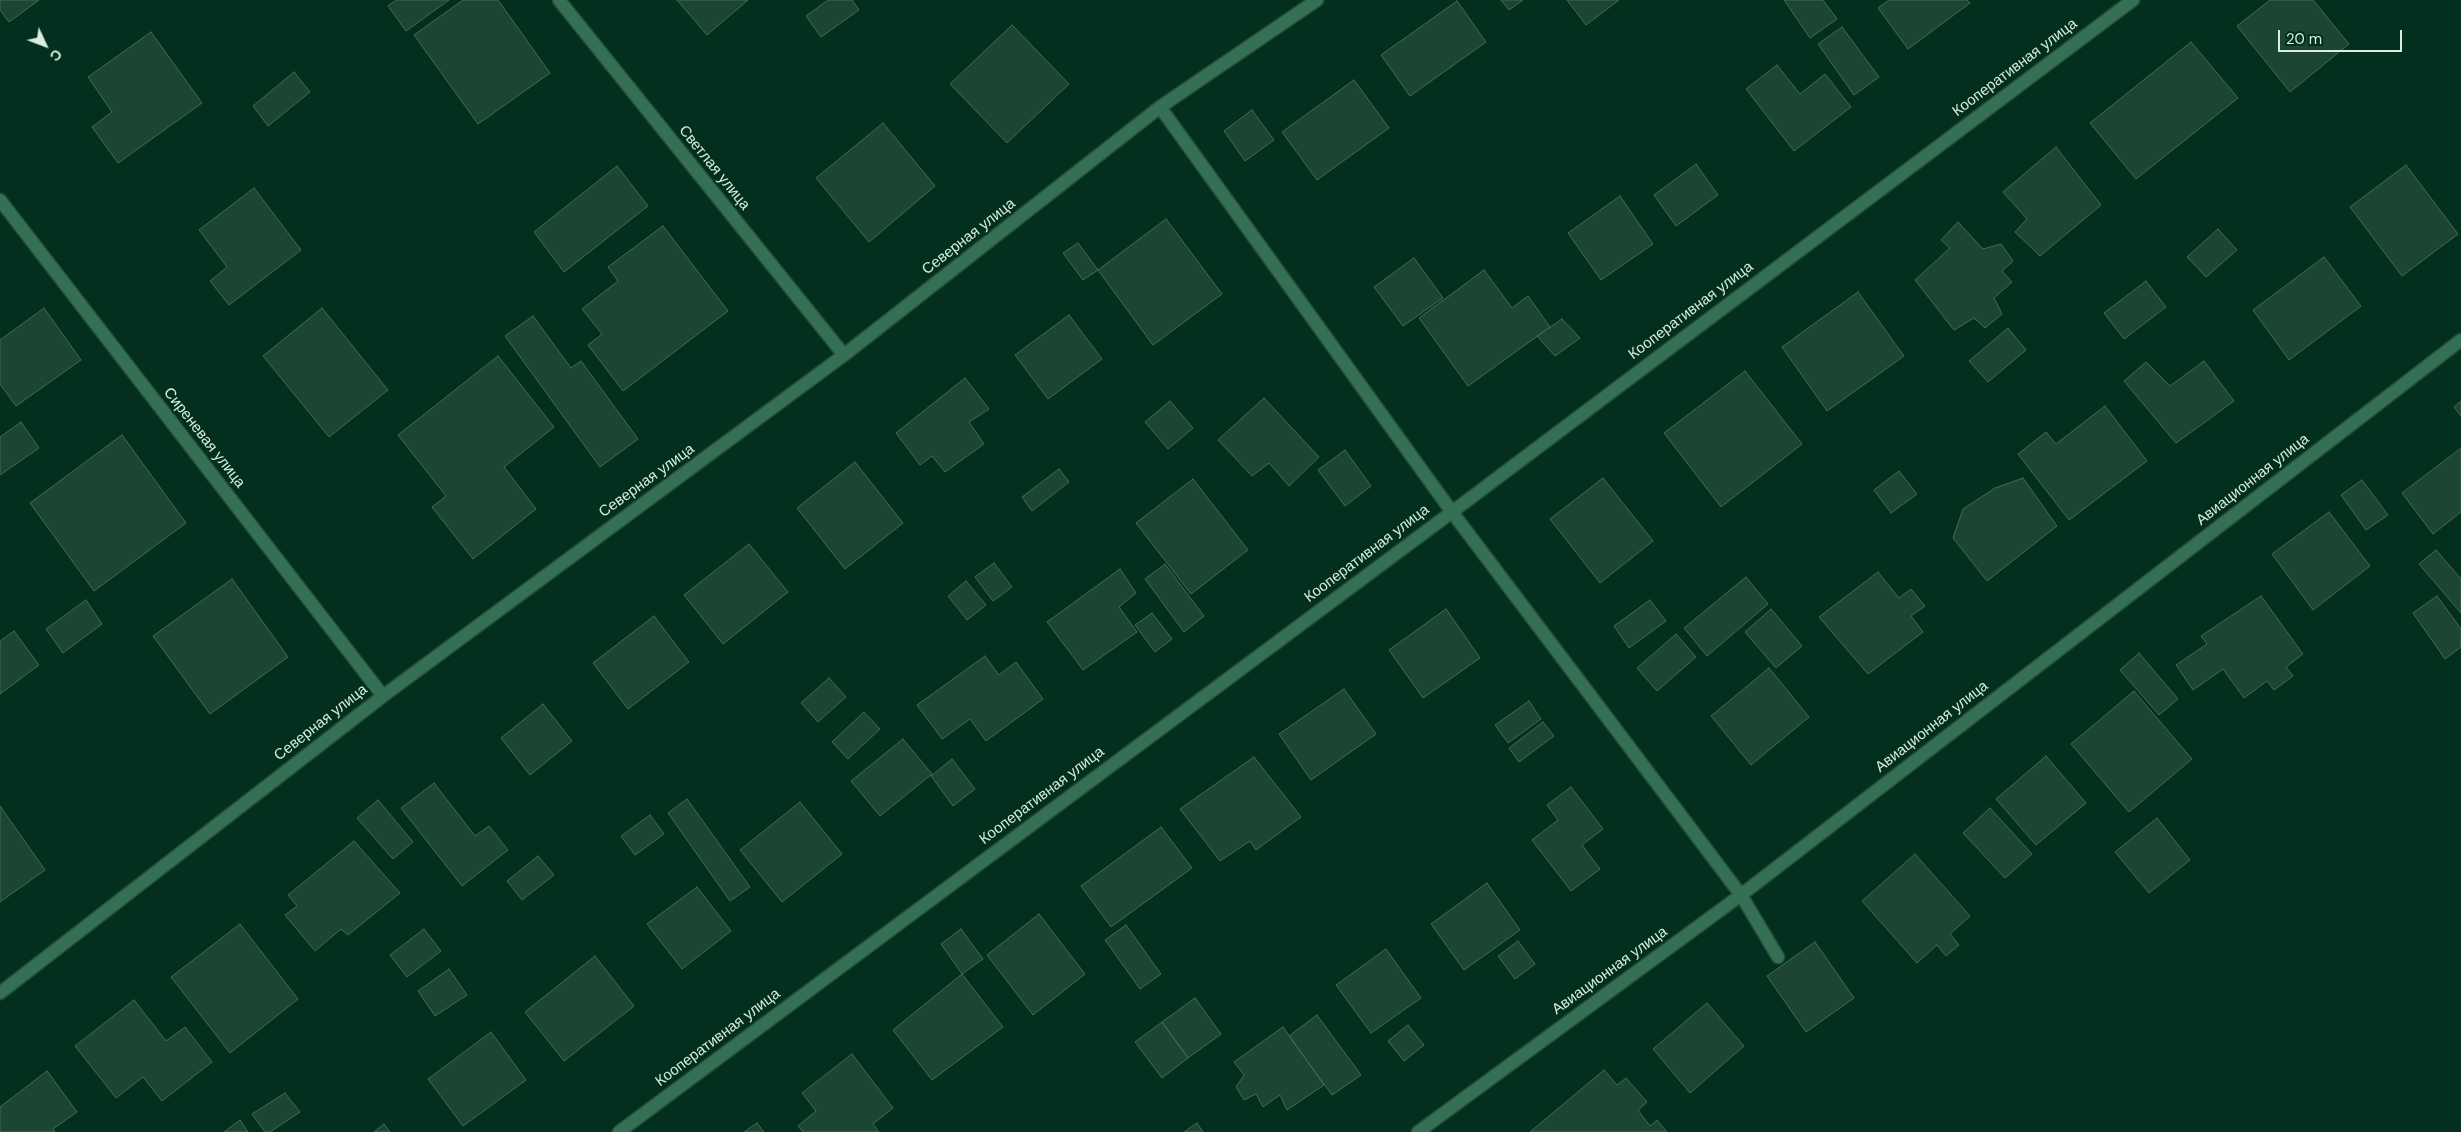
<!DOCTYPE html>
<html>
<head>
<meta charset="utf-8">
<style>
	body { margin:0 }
	#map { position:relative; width:2461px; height:1132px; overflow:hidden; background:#032f1e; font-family:"DM Sans",sans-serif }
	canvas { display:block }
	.north { position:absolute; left:20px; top:20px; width:50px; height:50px; -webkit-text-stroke:4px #032f1e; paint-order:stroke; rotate:133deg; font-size:14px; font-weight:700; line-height:20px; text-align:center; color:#d7ede1 }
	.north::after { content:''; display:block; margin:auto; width:18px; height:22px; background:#d7ede1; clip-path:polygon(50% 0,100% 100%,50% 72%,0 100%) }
	.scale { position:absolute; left:2278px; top:30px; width:124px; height:22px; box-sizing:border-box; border:2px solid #d7ede1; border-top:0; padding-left:6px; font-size:15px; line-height:18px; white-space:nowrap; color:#d7ede1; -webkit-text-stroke:4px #032f1e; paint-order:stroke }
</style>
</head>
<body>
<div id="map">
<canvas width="2461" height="1132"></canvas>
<div class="north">С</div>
<div class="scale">20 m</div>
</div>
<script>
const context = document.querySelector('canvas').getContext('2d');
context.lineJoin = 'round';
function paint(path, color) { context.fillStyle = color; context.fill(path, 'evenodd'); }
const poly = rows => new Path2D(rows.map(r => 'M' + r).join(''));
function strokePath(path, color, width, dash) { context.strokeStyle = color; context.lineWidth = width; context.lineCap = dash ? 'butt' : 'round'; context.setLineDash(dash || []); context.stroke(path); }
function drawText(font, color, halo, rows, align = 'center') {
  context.font = font + ' "DM Sans",sans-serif'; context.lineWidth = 4; context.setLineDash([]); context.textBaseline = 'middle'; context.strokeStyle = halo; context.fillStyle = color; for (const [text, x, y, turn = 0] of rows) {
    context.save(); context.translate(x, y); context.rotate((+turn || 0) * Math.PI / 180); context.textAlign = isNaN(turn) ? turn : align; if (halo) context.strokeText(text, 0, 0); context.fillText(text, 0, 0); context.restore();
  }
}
const building = poly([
	[0,0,39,0,9,22,0,10,0,0],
	[396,0,449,0,406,31,388,6,396,0],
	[463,0,498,0,550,73,478,124,414,35,463,0],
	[677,0,748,0,707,35,677,0],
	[828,0,852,0,859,10,821,37,806,16,828,0],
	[1501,0,1523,0,1509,10,1501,0],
	[1567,0,1619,0,1586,25,1567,0],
	[1784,0,1823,0,1837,19,1810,38,1784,0],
	[1889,0,1967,0,1970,3,1908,49,1878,8,1889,0],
	[2270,0,2313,0,2349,44,2290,92,2237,26,2270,0],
	[1457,1,1486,42,1410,96,1381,55,1457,1],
	[1012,25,1069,84,1007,143,950,84,1012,25],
	[1842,27,1879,77,1854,95,1818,44,1842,27],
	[151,32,202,103,118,163,92,127,112,112,88,77,151,32],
	[2191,42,2238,98,2136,179,2090,123,2191,42],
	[1777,65,1800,94,1825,74,1851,107,1794,151,1746,89,1777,65],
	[294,72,310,92,268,126,253,106,294,72],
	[1354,80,1389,128,1317,180,1282,132,1354,80],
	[1252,110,1274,140,1245,161,1224,131,1252,110],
	[883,123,935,186,869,242,816,178,883,123],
	[2056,147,2101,205,2040,256,2015,232,2027,219,2003,192,2056,147],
	[1696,164,1718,195,1676,226,1654,195,1696,164],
	[2406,165,2458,234,2402,276,2350,207,2406,165],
	[617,166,648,206,564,272,534,232,617,166],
	[254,188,301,250,229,305,210,281,227,267,199,230,254,188],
	[1620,196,1653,244,1601,280,1568,233,1620,196],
	[1166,219,1222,294,1153,345,1098,270,1166,219],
	[1958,222,1983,249,2001,244,2013,261,2002,271,2012,282,1994,298,2002,314,1985,328,1974,318,1954,330,1915,280,1950,248,1941,240,1958,222],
	[663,226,728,311,623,391,588,345,602,334,582,309,618,281,608,267,663,226],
	[2218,229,2237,250,2206,277,2187,257,2218,229],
	[1078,243,1098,270,1083,280,1063,253,1078,243],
	[2324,257,2361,306,2289,360,2253,310,2324,257],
	[1414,258,1443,298,1403,326,1374,287,1414,258],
	[1484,270,1512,308,1528,296,1550,327,1468,386,1419,318,1484,270],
	[2146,281,2166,307,2124,339,2104,313,2146,281],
	[1858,292,1904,356,1827,411,1782,347,1858,292],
	[44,308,81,360,16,406,0,384,0,340,44,308],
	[322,308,388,390,329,437,263,356,322,308],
	[1069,315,1102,359,1048,399,1015,355,1069,315],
	[533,316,571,368,581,361,638,439,600,467,505,336,533,316],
	[1562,319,1580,338,1555,356,1537,336,1562,319],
	[2008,328,2026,350,1988,382,1969,361,2008,328],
	[498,356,554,427,504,467,536,509,473,559,432,507,446,496,398,435,498,356],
	[2204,361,2234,401,2176,443,2124,381,2146,362,2170,386,2204,361],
	[1745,371,1802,444,1721,507,1664,433,1745,371],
	[965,378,989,409,969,422,984,444,945,472,932,456,920,465,896,433,965,378],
	[1264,398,1319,457,1289,486,1269,463,1252,476,1218,440,1264,398],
	[1170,401,1193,428,1168,449,1145,422,1170,401],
	[2461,401,2461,416,2454,407,2461,401],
	[2105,406,2147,461,2069,520,2018,454,2046,432,2056,444,2105,406],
	[21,422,39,448,0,475,0,437,21,422],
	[122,435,186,523,94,591,30,503,122,435],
	[2461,448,2461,512,2433,534,2402,493,2461,448],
	[1345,450,1371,486,1345,506,1318,470,1345,450],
	[855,462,903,523,845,569,797,508,855,462],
	[1059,469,1069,482,1032,511,1022,497,1059,469],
	[1899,471,1917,494,1891,513,1874,490,1899,471],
	[1603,478,1653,541,1600,583,1550,519,1603,478],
	[2023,478,2057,526,1987,581,1953,538,1963,509,1995,488,2023,478],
	[1193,479,1248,550,1191,594,1136,523,1193,479],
	[2362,480,2388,515,2366,530,2341,495,2362,480],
	[2329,512,2370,566,2313,610,2272,554,2329,512],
	[749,544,788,592,723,644,684,595,749,544],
	[2436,550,2461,579,2461,613,2419,564,2436,550],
	[994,563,1012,587,993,601,975,577,994,563],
	[1165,564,1204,616,1184,632,1145,579,1165,564],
	[1120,569,1136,593,1119,607,1137,632,1083,670,1047,622,1120,569],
	[1878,572,1899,598,1911,589,1925,606,1911,616,1923,632,1868,674,1819,617,1878,572],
	[1746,577,1768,604,1707,656,1684,628,1746,577],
	[232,579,288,657,210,714,153,636,232,579],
	[966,581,986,605,967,620,948,596,966,581],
	[2261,596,2303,654,2286,667,2293,676,2274,690,2267,681,2244,698,2223,669,2193,690,2176,665,2207,644,2201,636,2261,596],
	[2437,596,2461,629,2461,647,2445,659,2413,613,2437,596],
	[86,600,102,624,63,653,46,629,86,600],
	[1650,600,1666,621,1629,648,1614,626,1650,600],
	[1446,609,1480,658,1423,698,1389,650,1446,609],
	[1771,609,1802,646,1776,668,1745,632,1771,609],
	[1152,613,1172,639,1155,652,1135,625,1152,613],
	[654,616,689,662,628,709,593,663,654,616],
	[14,631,39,665,0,694,0,641,14,631],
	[1676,634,1696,657,1657,691,1637,668,1676,634],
	[2139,653,2178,699,2159,715,2120,670,2139,653],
	[985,656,999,675,1016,662,1043,699,986,741,970,719,942,739,917,705,985,656],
	[1769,668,1809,717,1751,765,1711,716,1769,668],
	[829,678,846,697,818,722,801,703,829,678],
	[1344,689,1376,734,1311,780,1279,734,1344,689],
	[2134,691,2192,759,2129,812,2071,744,2134,691],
	[1529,701,1541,719,1508,743,1495,725,1529,701],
	[543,704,572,741,530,775,501,738,543,704],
	[864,712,880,729,848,759,832,742,864,712],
	[1543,722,1554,736,1519,762,1509,748,1543,722],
	[903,739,932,774,880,816,851,781,903,739],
	[2046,756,2086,803,2036,845,1996,799,2046,756],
	[1254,757,1301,817,1256,850,1250,841,1220,861,1180,809,1254,757],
	[952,759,975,789,953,806,931,776,952,759],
	[434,783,475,836,489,826,508,850,462,886,401,808,434,783],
	[1571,787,1603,829,1582,845,1600,869,1571,891,1532,840,1558,820,1547,805,1571,787],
	[687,799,750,887,730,901,668,813,687,799],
	[378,800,413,842,393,859,357,818,378,800],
	[800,802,842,854,782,902,740,850,800,802],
	[0,806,45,870,0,902,0,806],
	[1990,808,2032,854,2005,878,1963,833,1990,808],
	[650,815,664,834,635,855,621,836,650,815],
	[2157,818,2190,860,2149,893,2115,852,2157,818],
	[1161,827,1192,868,1111,927,1081,886,1161,827],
	[354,841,400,893,348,935,341,929,315,951,285,915,297,906,288,895,354,841],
	[1915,854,1970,916,1950,934,1959,945,1946,956,1937,945,1917,963,1862,901,1915,854],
	[538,856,554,875,522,900,507,881,538,856],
	[1487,883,1520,930,1464,970,1431,924,1487,883],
	[697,887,731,931,682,969,647,924,697,887],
	[1039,914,1085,974,1033,1015,987,955,1039,914],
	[240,924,298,999,230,1053,171,977,240,924],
	[1126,925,1161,974,1140,989,1105,940,1126,925],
	[424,929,441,951,407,977,390,955,424,929],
	[961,929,983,959,962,974,941,944,961,929],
	[1518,941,1535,964,1515,979,1498,956,1518,941],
	[1815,942,1854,998,1806,1032,1767,976,1815,942],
	[1386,949,1421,998,1371,1033,1336,985,1386,949],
	[595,956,634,1006,564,1061,525,1012,595,956],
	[449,969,467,995,435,1016,418,991,449,969],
	[962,974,1003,1027,932,1080,893,1030,962,974],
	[1195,998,1221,1034,1188,1058,1162,1022,1195,998],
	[134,1000,166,1041,185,1027,212,1062,162,1101,143,1077,116,1098,75,1046,134,1000],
	[1707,1003,1744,1046,1690,1093,1653,1049,1707,1003],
	[1317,1015,1361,1075,1332,1095,1289,1036,1317,1015],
	[1162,1022,1188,1058,1162,1078,1135,1042,1162,1022],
	[1408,1025,1424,1045,1404,1061,1388,1041,1408,1025],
	[1283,1027,1324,1085,1287,1110,1280,1095,1263,1107,1256,1094,1244,1100,1236,1087,1244,1075,1234,1062,1283,1027],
	[491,1032,526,1080,463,1126,428,1079,491,1032],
	[852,1054,893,1108,873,1124,879,1132,803,1132,798,1126,816,1111,802,1093,852,1054],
	[1604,1070,1617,1085,1626,1078,1647,1102,1638,1110,1650,1126,1657,1120,1667,1132,1530,1132,1604,1070],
	[47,1071,77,1112,53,1129,55,1132,0,1132,0,1107,47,1071],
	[285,1093,300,1112,270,1132,265,1132,252,1114,285,1093],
	[240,1120,248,1132,224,1132,240,1120],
	[757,1123,764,1132,744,1132,757,1123],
	[1197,1123,1203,1132,1184,1132,1197,1123],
	[384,1124,390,1132,374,1132,384,1124]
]);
paint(building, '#1c4532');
strokePath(building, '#426c57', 1);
const street = poly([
	[559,0,844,355],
	[1160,107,1452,512,1741,895,1778,957],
	[0,200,383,696],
	[0,993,383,696,844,355,1160,107,1317,0],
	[619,1132,1452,512,2133,0],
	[1418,1132,1741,895,2461,340]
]);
strokePath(street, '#254d3d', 15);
strokePath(street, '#357054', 12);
drawText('15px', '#d7ede1', '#032f1e', [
	["Кооперативная улица",2015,68,-37],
	["Светлая улица",714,168,51],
	["Северная улица",969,237,-38],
	["Кооперативная улица",1691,311,-37],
	["Сиреневая улица",204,438,52],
	["Авиационная улица",2253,480,-38],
	["Северная улица",647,481,-36],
	["Кооперативная улица",1367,554,-37],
	["Северная улица",321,723,-38],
	["Авиационная улица",1932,727,-38],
	["Кооперативная улица",1042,796,-37],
	["Авиационная улица",1610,971,-36],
	["Кооперативная улица",718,1038,-37]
]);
</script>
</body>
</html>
